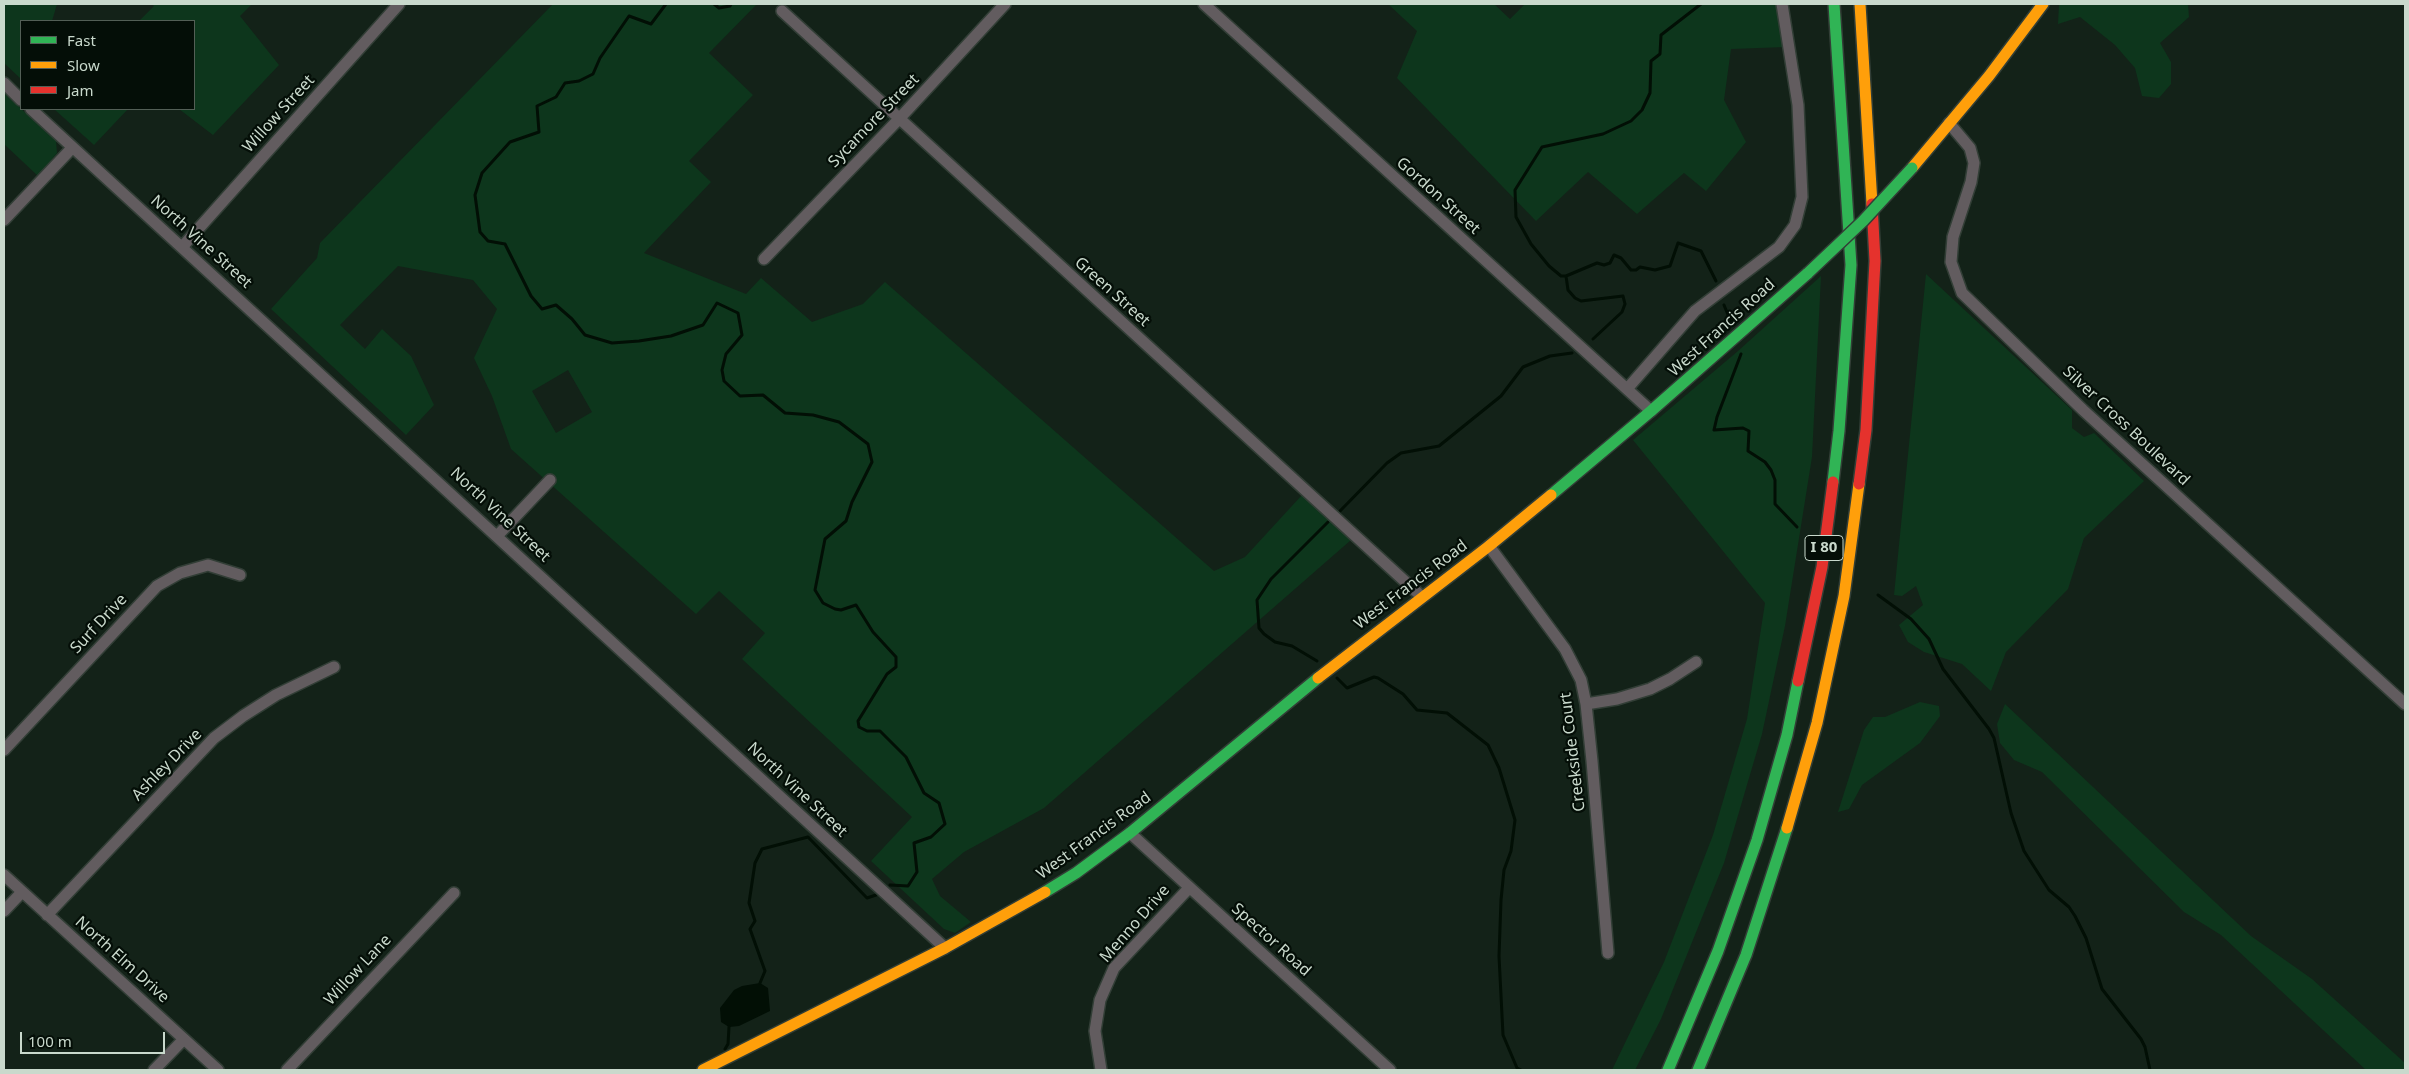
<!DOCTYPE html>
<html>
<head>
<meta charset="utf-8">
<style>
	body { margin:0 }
	#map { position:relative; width:2409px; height:1074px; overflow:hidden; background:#132218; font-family:"Noto Sans",sans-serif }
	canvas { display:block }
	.frame { position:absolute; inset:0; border:5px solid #c9d9cc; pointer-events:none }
	.legend { position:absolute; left:20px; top:20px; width:175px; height:90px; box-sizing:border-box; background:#040e07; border:1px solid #535f56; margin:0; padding:6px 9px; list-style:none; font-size:15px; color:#c9d9cc }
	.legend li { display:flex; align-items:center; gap:10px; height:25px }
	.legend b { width:25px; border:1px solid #535f56 }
	.scale { position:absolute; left:20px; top:1032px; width:145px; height:22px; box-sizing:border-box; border:2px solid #c9d9cc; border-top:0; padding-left:6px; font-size:15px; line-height:18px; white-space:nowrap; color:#c9d9cc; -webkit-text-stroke:4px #040e07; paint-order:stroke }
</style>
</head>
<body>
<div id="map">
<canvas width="2409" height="1074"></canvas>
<div class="frame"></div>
<ul class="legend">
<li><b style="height:6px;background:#30b455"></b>Fast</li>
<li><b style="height:6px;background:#ff9f0a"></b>Slow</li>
<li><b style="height:6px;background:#e5322d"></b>Jam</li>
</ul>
<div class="scale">100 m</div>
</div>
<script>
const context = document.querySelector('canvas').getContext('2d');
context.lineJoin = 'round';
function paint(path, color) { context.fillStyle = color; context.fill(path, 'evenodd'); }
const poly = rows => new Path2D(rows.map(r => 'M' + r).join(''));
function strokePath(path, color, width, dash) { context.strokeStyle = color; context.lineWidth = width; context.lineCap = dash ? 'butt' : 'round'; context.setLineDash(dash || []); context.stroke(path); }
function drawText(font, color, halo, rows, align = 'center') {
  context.font = font + ' "Noto Sans",sans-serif'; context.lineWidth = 4.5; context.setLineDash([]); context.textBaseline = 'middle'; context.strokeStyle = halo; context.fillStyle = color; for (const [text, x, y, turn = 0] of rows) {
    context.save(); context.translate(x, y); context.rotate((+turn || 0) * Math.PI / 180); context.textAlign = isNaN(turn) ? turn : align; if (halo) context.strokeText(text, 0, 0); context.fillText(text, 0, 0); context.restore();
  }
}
paint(poly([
	[4,4,57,4,52,21,21,21,21,79,4,63],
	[152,4,252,4,240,16,279,65,213,135,179,109,194,109,194,21,139,21,154,6],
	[553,4,757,4,709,53,753,95,689,161,711,182,644,253,746,294,761,278,812,322,863,304,885,282,1214,571,1245,557,1302,495,1351,540,1044,808,964,852,932,879,940,896,971,922,955,933,944,929,871,861,912,817,742,659,765,633,719,591,696,614,511,449,492,396,474,358,497,309,473,280,398,266,340,325,365,349,382,329,411,356,434,405,406,435,271,309,317,258,320,243],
	[568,370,592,412,556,433,532,391],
	[1388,4,1494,4,1510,19,1525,4,1777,4,1785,47,1731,49,1724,100,1746,142,1706,191,1684,173,1637,214,1588,172,1536,221,1397,78,1417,31],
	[2059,4,2188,4,2189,17,2160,43,2171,62,2171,84,2159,98,2142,96,2135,68,2115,45,2080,17,2058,24],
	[4,93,56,141,57,153,38,176,4,144],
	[54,109,128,109,94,145],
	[1926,274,2072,410,2072,428,2084,437,2094,433,2144,481,2084,538,2068,589,2006,652,1991,691,1962,664,1924,652,1908,642,1899,625,1923,605,1916,586,1902,596,1894,595],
	[1821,276,1812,457,1785,626,1762,734,1724,863,1661,1019,1635,1070,1612,1070,1664,962,1713,835,1747,719,1765,603,1633,440,1738,351],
	[1920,702,1939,706,1940,716,1920,743,1862,785,1849,809,1838,812,1864,730,1873,717,1885,717],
	[2005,704,2251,936,2312,979,2405,1063,2405,1070,2366,1070,2221,935,2184,912,2042,772,2014,760,2000,743,1997,724]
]), '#0d361c');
paint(poly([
	[760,983,768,988,770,1011,739,1026,729,1027,721,1022,720,1008,734,990,742,986]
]), '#020f05');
strokePath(poly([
	[666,4,651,24,629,16,600,58,593,74,579,81,565,83,556,97,537,106,539,132,510,142,482,173,475,195,480,232,488,241,505,244,531,296,542,309,556,305,572,319,585,335,612,343,639,341,671,336,703,325,717,303,738,313,742,335,726,354,722,370,724,381,740,396,763,395,785,413,813,415,839,422,868,444,872,462,852,502,846,521,825,539,815,590,823,603,835,609,841,610,856,605,873,632,896,657,896,667,887,674,858,721,859,727,867,731,880,731,906,757,924,793,939,803,945,824,931,837,914,843,917,872,908,886,890,885],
	[714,4,719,8,730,6,731,4],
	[1701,4,1661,35,1660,54,1651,61,1650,93,1642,110,1631,121,1603,134,1542,147,1515,190,1516,217,1531,244,1549,266,1561,276,1566,276,1597,263,1604,265,1610,263,1614,255,1621,258,1631,270,1636,270,1640,267,1655,270,1670,266,1678,243,1701,251,1716,281],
	[1566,276,1568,290,1575,298,1581,301,1623,296,1625,304,1622,312,1593,339],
	[1724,305,1731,322],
	[1741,354,1717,417,1714,430,1743,428,1749,431,1748,451,1765,462,1771,470,1775,480,1775,504,1797,527],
	[1340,511,1387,463,1401,453,1439,446,1501,396,1523,367,1550,356,1572,353],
	[1878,595,1911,619,1929,639,1943,669,1989,729,1994,738,2011,813,2024,851,2049,890,2069,907,2075,916,2086,938,2102,989,2141,1039,2145,1047,2150,1070],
	[1317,661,1292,646,1275,642,1264,634,1259,628,1257,600,1271,579,1328,522],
	[1337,678,1347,688,1374,677,1378,678,1403,694,1417,710,1447,713,1488,745,1499,768,1515,820,1511,851,1504,870,1501,900,1499,956,1503,1035,1517,1068,1521,1070],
	[760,983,765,971,750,929,755,921,749,903,755,863,762,849,808,837,867,898,876,895],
	[725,1049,728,1044,729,1027]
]), '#020f05', 3);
const street = poly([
	[1204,4,1651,411],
	[782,11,1421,596],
	[4,83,21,100],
	[31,109,945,948],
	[1949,123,1970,148,1974,163,1971,182,1953,237,1951,262,1962,293,2083,410,2405,704],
	[4,220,72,148],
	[183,246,399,4],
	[764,259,899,119,1005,4],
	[1627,389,1695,311,1779,247,1795,225,1802,197,1798,105,1782,4],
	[498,535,550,480],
	[1489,546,1565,649,1581,680,1586,704,1592,761,1608,953],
	[1586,704,1617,699,1650,689,1670,679,1696,662],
	[4,750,157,586,180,573,208,565,240,575],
	[1130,833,1390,1070],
	[4,875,218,1070],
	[4,911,22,892],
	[47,915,214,738,243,716,276,695,334,667],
	[154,1070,184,1039],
	[287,1070,454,893],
	[1101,1070,1095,1031,1100,1000,1114,968,1189,888]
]);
const fast = poly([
	[1833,482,1839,431,1851,265,1834,4],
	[1551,495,1651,411,1808,273],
	[1045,892,1076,873,1130,833,1318,678],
	[1668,1070,1718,951,1757,840,1787,735,1798,681],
	[1698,1070,1746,955,1787,828]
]);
const slow = poly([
	[1860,4,1872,204],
	[1912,168,1989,76,2043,4],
	[1318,678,1489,546,1551,495],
	[1787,828,1817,723,1844,596,1859,484],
	[703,1070,945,948,1045,892]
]);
const jam = poly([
	[1859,484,1866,430,1875,261,1872,204],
	[1798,681,1822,567,1833,482]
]);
strokePath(street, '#323e36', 14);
strokePath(fast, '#323e36', 14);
strokePath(slow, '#323e36', 14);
strokePath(jam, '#323e36', 14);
strokePath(street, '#625c5f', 11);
strokePath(fast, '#30b455', 11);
strokePath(slow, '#ff9f0a', 11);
strokePath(jam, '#e5322d', 11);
const fastBridge = poly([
	[1808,273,1863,221,1912,168]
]);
strokePath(fastBridge, '#323e36', 14, []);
strokePath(fastBridge, '#30b455', 11);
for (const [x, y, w] of [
	[1824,548,38]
]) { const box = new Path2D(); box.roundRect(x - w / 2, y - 12.5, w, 25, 4); context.fillStyle = '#040e07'; context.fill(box); strokePath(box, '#c9d9cc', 1); }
drawText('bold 15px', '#c9d9cc', null, [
	["I 80",1824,548]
]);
drawText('16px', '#c9d9cc', '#040e07', [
	["Willow Street",279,114,-48],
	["Sycamore Street",874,121,-46],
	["Gordon Street",1438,196,42],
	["North Vine Street",201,242,42],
	["Green Street",1112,292,42],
	["West Francis Road",1722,328,-42],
	["Silver Cross Boulevard",2126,426,43],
	["North Vine Street",500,515,43],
	["West Francis Road",1411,585,-37],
	["Surf Drive",99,624,-47],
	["Creekside Court",1573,752,-97],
	["Ashley Drive",167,765,-46],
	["North Vine Street",797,790,43],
	["West Francis Road",1094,836,-36],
	["Menno Drive",1135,924,-49],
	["Spector Road",1271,940,42],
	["North Elm Drive",122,960,42],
	["Willow Lane",358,970,-47]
]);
</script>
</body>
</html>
